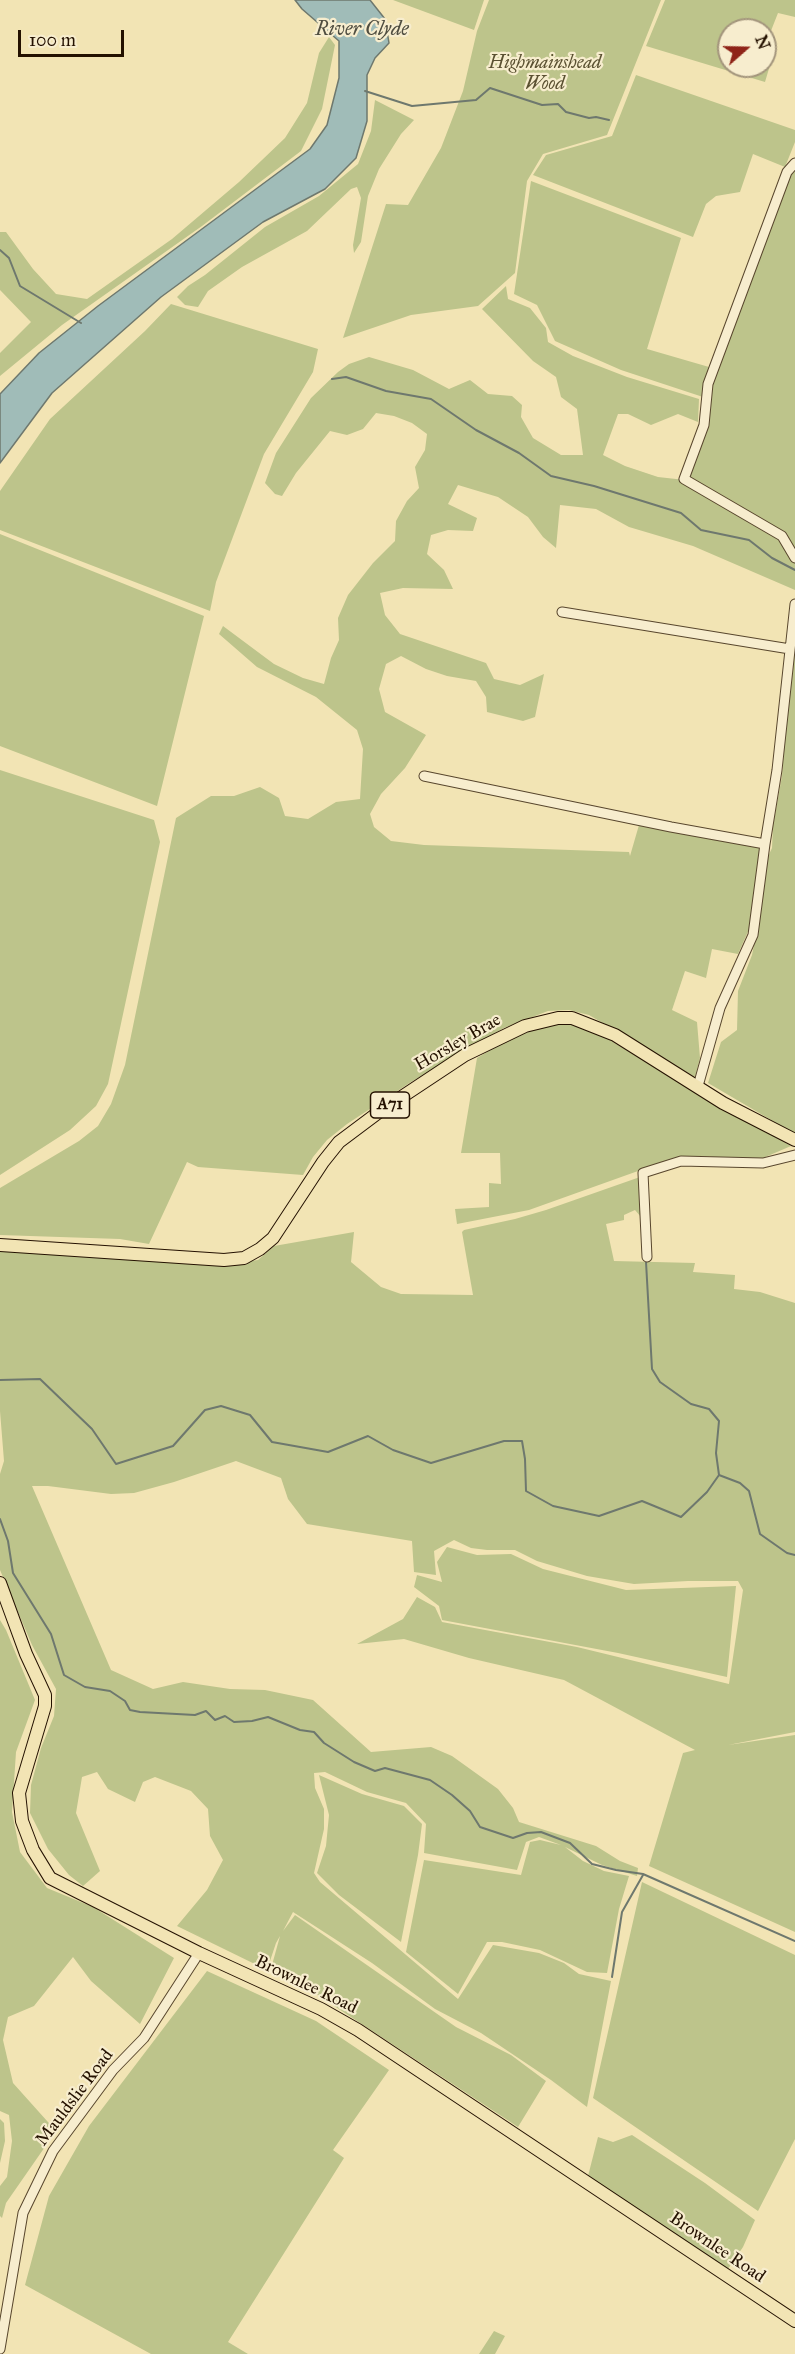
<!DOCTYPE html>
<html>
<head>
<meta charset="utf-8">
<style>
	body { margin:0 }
	#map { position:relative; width:795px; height:2354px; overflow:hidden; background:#f2e4b4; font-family:"IM FELL Great Primer",serif }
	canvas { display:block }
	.north { position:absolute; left:717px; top:18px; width:60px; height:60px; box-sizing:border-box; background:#f7edce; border:2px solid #a3957c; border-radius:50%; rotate:70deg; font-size:16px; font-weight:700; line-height:24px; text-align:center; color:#241100 }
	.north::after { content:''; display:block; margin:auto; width:21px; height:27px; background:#8f2418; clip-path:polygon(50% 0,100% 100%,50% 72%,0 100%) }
	.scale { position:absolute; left:18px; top:30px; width:106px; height:27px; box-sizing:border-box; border:3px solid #241100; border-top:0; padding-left:8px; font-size:18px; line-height:21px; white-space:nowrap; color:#241100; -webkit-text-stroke:4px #f7edce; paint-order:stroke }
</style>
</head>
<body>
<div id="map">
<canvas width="795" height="2354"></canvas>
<div class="north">N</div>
<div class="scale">100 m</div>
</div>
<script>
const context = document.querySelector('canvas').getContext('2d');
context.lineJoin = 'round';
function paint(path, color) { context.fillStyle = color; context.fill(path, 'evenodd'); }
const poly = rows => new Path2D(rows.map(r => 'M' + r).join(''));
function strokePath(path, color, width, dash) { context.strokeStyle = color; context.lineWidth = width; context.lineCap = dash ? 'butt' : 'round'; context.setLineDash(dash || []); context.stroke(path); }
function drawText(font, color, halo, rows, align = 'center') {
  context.font = font + ' "IM FELL Great Primer",serif'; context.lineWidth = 4.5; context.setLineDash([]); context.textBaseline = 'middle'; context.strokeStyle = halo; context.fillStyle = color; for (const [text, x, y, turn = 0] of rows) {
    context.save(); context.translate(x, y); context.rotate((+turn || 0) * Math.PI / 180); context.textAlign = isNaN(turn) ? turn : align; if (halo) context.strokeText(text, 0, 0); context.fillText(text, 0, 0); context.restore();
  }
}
paint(poly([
	[393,0,484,0,474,30],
	[489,0,661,0,607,135,543,154,527,181,515,273,478,306,411,315,343,338,386,204,408,205,441,148,463,91,477,31],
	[665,0,795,0,795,17,778,13,765,46,765,30,729,30,729,66,765,66,765,53,773,55,765,82,646,46],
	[329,37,335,45,322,109,301,151,202,226,62,325,0,376,0,353,31,322,0,290,0,232,6,232,33,269,56,294,87,299,172,239,239,182,285,138,307,103,319,53],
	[636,75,795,130,795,142,785,167,753,154,740,192,716,196,706,204,693,237,533,175,546,155,612,136],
	[375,100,414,120,401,134,379,169,368,196,361,242,354,253,353,245,361,198,357,187,351,189,307,231,242,267,208,291,198,307,185,305,177,297,188,286,205,275,265,227,319,196,358,164,371,131],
	[795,163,795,590,693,546,629,527,596,509,560,505,556,548,543,537,528,517,498,497,458,485,448,504,477,518,473,531,448,530,431,535,427,554,444,570,453,589,403,588,380,593,385,615,400,634,486,663,494,679,520,685,544,674,535,717,523,721,487,712,486,697,476,681,447,676,426,669,401,656,386,664,379,689,385,712,426,735,405,768,381,794,370,814,374,827,391,841,424,845,629,852,630,856,639,825,761,847,750,927,738,954,712,949,706,978,685,971,672,1010,697,1022,700,1058,695,1077,589,1015,569,1010,548,1011,504,1028,411,1082,347,1124,327,1140,313,1157,303,1175,198,1167,187,1162,149,1244,120,1239,0,1235,0,1188,79,1141,98,1126,111,1104,125,1065,176,818,211,796,234,796,260,787,279,798,285,816,308,819,336,802,360,799,363,749,357,730,316,697,257,667,219,634,223,626,274,664,303,678,324,684,331,658,339,640,338,618,348,595,373,563,395,541,396,521,407,501,419,488,415,467,425,450,427,434,412,423,394,416,376,413,363,429,347,435,330,431,296,473,282,496,275,494,265,483,276,453,311,398,338,372,349,364,369,357,413,370,449,389,470,380,488,394,512,396,522,405,521,417,533,438,561,455,583,455,577,409,561,397,556,377,533,361,482,309,506,286,508,299,530,308,546,328,548,342,573,356,627,377,699,399,698,422,678,414,651,425,628,414,618,414,603,455,625,466,658,477,685,480,713,372],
	[531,181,681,238,647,349,709,367,703,397,621,370,555,341,537,305,514,294],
	[171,304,318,349,313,372,264,454,216,582,210,611,0,530,0,491,50,419,145,331],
	[0,534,204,616,157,806,0,746],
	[795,604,795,1134,708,1083,721,1042,737,1030,738,991,752,955,760,915,765,863,772,848,773,826,782,776],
	[0,770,154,820,160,842,108,1084,96,1106,70,1130,0,1175],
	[557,1024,572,1024,598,1033,694,1091,791,1146,763,1158,743,1160,703,1156,680,1158,638,1171,529,1210,457,1224,455,1209,489,1207,489,1183,501,1184,500,1153,461,1153,477,1058,518,1033],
	[640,1177,641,1217,635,1210,624,1215,624,1220,606,1224,614,1261,695,1263,693,1272,735,1275,734,1289,760,1292,795,1303,795,1732,728,1745,795,1735,795,1932,649,1866,683,1753,695,1750,564,1680,469,1658,404,1639,357,1644,403,1619,417,1597,435,1607,442,1622,577,1647,729,1684,743,1590,738,1581,688,1581,634,1584,587,1576,537,1561,515,1550,487,1550,471,1548,454,1540,434,1551,436,1575,414,1572,412,1541,307,1524,288,1499,281,1478,236,1461,174,1482,134,1493,111,1494,48,1486,32,1486,111,1670,153,1689,183,1682,230,1689,265,1690,313,1700,371,1752,431,1747,452,1756,498,1789,513,1808,519,1822,596,1846,620,1861,638,1868,637,1876,602,1865,565,1847,583,1861,604,1871,629,1876,619,1909,607,1973,587,1972,540,1950,502,1942,487,1942,458,1994,406,1952,424,1860,521,1875,530,1842,540,1840,561,1845,539,1837,526,1842,517,1870,424,1853,426,1824,406,1803,367,1792,325,1772,314,1773,315,1788,324,1809,324,1829,314,1873,320,1882,458,1999,493,1945,539,1953,564,1963,579,1974,611,1981,587,2107,551,2080,481,2033,435,2009,372,1963,293,1912,283,1931,295,1915,456,2027,511,2055,546,2081,518,2127,272,1965,280,1936,276,1943,267,1970,177,1926,207,1890,223,1860,210,1836,208,1809,191,1791,155,1777,143,1782,135,1802,108,1789,97,1772,82,1777,76,1813,100,1871,83,1886,69,1875,48,1849,30,1813,31,1785,41,1748,54,1716,56,1689,32,1645,0,1570,0,1474,4,1461,0,1411,0,1250,215,1266,258,1260,274,1246,354,1232,351,1262,381,1287,401,1294,473,1295,462,1232,464,1230,515,1219,546,1210],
	[447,1547,477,1555,511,1554,543,1569,626,1590,736,1586,727,1677,618,1653,442,1620,439,1606,414,1587,417,1575,442,1582,437,1562],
	[0,1620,6,1630,35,1700,16,1752,12,1812,20,1852,47,1888,93,1907,174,1958,140,2024,91,1981,73,1957,34,2006,8,2017,3,2040,13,2083,56,2131,6,2203,2,2218,0,2216,0,2186,7,2177,12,2141,9,2115,0,2111],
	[319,1775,362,1794,404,1806,422,1824,418,1855,401,1942,339,1895,317,1873,326,1846,329,1815],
	[642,1882,795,1955,795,2139,758,2211,593,2098],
	[207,1971,316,2021,389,2070,333,2150,344,2158,228,2342,248,2354,151,2354,25,2285,49,2196,89,2126],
	[0,2119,4,2123,5,2141,0,2163],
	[632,2135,705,2183,755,2220,743,2247,728,2269,588,2176,598,2137,613,2142],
	[494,2331,505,2336,495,2354,479,2354]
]), '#bdc48b');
const water = poly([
	[295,0,370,0,385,19,389,43,375,58,367,75,367,121,356,158,325,189,263,222,161,297,52,393,0,463,0,394,39,353,98,306,310,149,327,125,339,78,339,41,302,9,295,0]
]);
paint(water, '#a0bcb8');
strokePath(water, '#6e786e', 1.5);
strokePath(poly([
	[365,91,412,106,476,100,490,88,542,105,558,104,566,112,589,118,596,117,609,120],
	[0,250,9,258,20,286,81,323],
	[332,379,346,377,386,391,431,399,476,430,519,453,551,476,594,486,681,513,701,530,749,540,772,558,795,570],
	[646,1262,652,1369,660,1382,691,1404,709,1409,719,1421,716,1453,719,1475],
	[0,1380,40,1379,92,1429,116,1464,173,1446,205,1410,221,1406,250,1415,272,1442,328,1452,368,1436,393,1450,431,1463,504,1441,522,1441,525,1459,526,1491,553,1506,599,1516,642,1501,681,1517,707,1492,719,1475,740,1483,749,1491,760,1534,787,1553,795,1555],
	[0,1519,8,1541,13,1573,51,1634,64,1675,85,1687,110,1691,125,1701,130,1710,140,1712,195,1715,206,1711,215,1720,225,1716,234,1722,252,1721,268,1717,300,1730,314,1732,324,1743,354,1762,375,1771,385,1768,430,1780,452,1795,470,1811,480,1827,513,1838,527,1833,541,1832,570,1843,592,1864,616,1870,643,1874,795,1941],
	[612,1977,622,1912,643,1875]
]), '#6e786e', 2);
const minor = poly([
	[795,163,787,172,708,384,704,425,684,479,782,536,795,558],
	[562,612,790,649],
	[424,776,671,827,765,844],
	[698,1086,720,1008,753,935,765,844,777,770,795,604],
	[647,1257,643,1173,681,1161,763,1163,795,1155],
	[0,2349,23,2213,53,2151,113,2070,144,2038,199,1953]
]);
const major = poly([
	[0,1245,224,1260,244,1258,260,1249,273,1238,323,1162,339,1142,379,1112,465,1055,525,1026,558,1018,572,1018,615,1035,723,1103,795,1140],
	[0,1583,26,1654,45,1695,45,1706,19,1793,22,1821,33,1850,50,1878,199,1953,321,2009,358,2030,795,2321]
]);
strokePath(minor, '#58462d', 11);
strokePath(major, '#241100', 14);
strokePath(minor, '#f7edce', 9);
strokePath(major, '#f2e4b4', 12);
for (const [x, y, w] of [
	[390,1105,39]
]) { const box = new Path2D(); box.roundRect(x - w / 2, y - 13, w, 26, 4.5); context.fillStyle = '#f7edce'; context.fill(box); strokePath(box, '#241100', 1.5); }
drawText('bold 16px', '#241100', null, [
	["A71",390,1105]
]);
drawText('italic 18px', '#5a5031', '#f7edce', [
	["Highmainshead",545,64],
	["Wood",545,85]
]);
drawText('18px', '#241100', '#f7edce', [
	["Horsley Brae",458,1043,-30],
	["Brownlee Road",306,1985,26],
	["Mauldslie Road",75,2098,-53],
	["Brownlee Road",717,2248,34]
]);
drawText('italic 20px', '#4f4d40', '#f7edce', [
	["River Clyde",362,30]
]);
</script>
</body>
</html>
